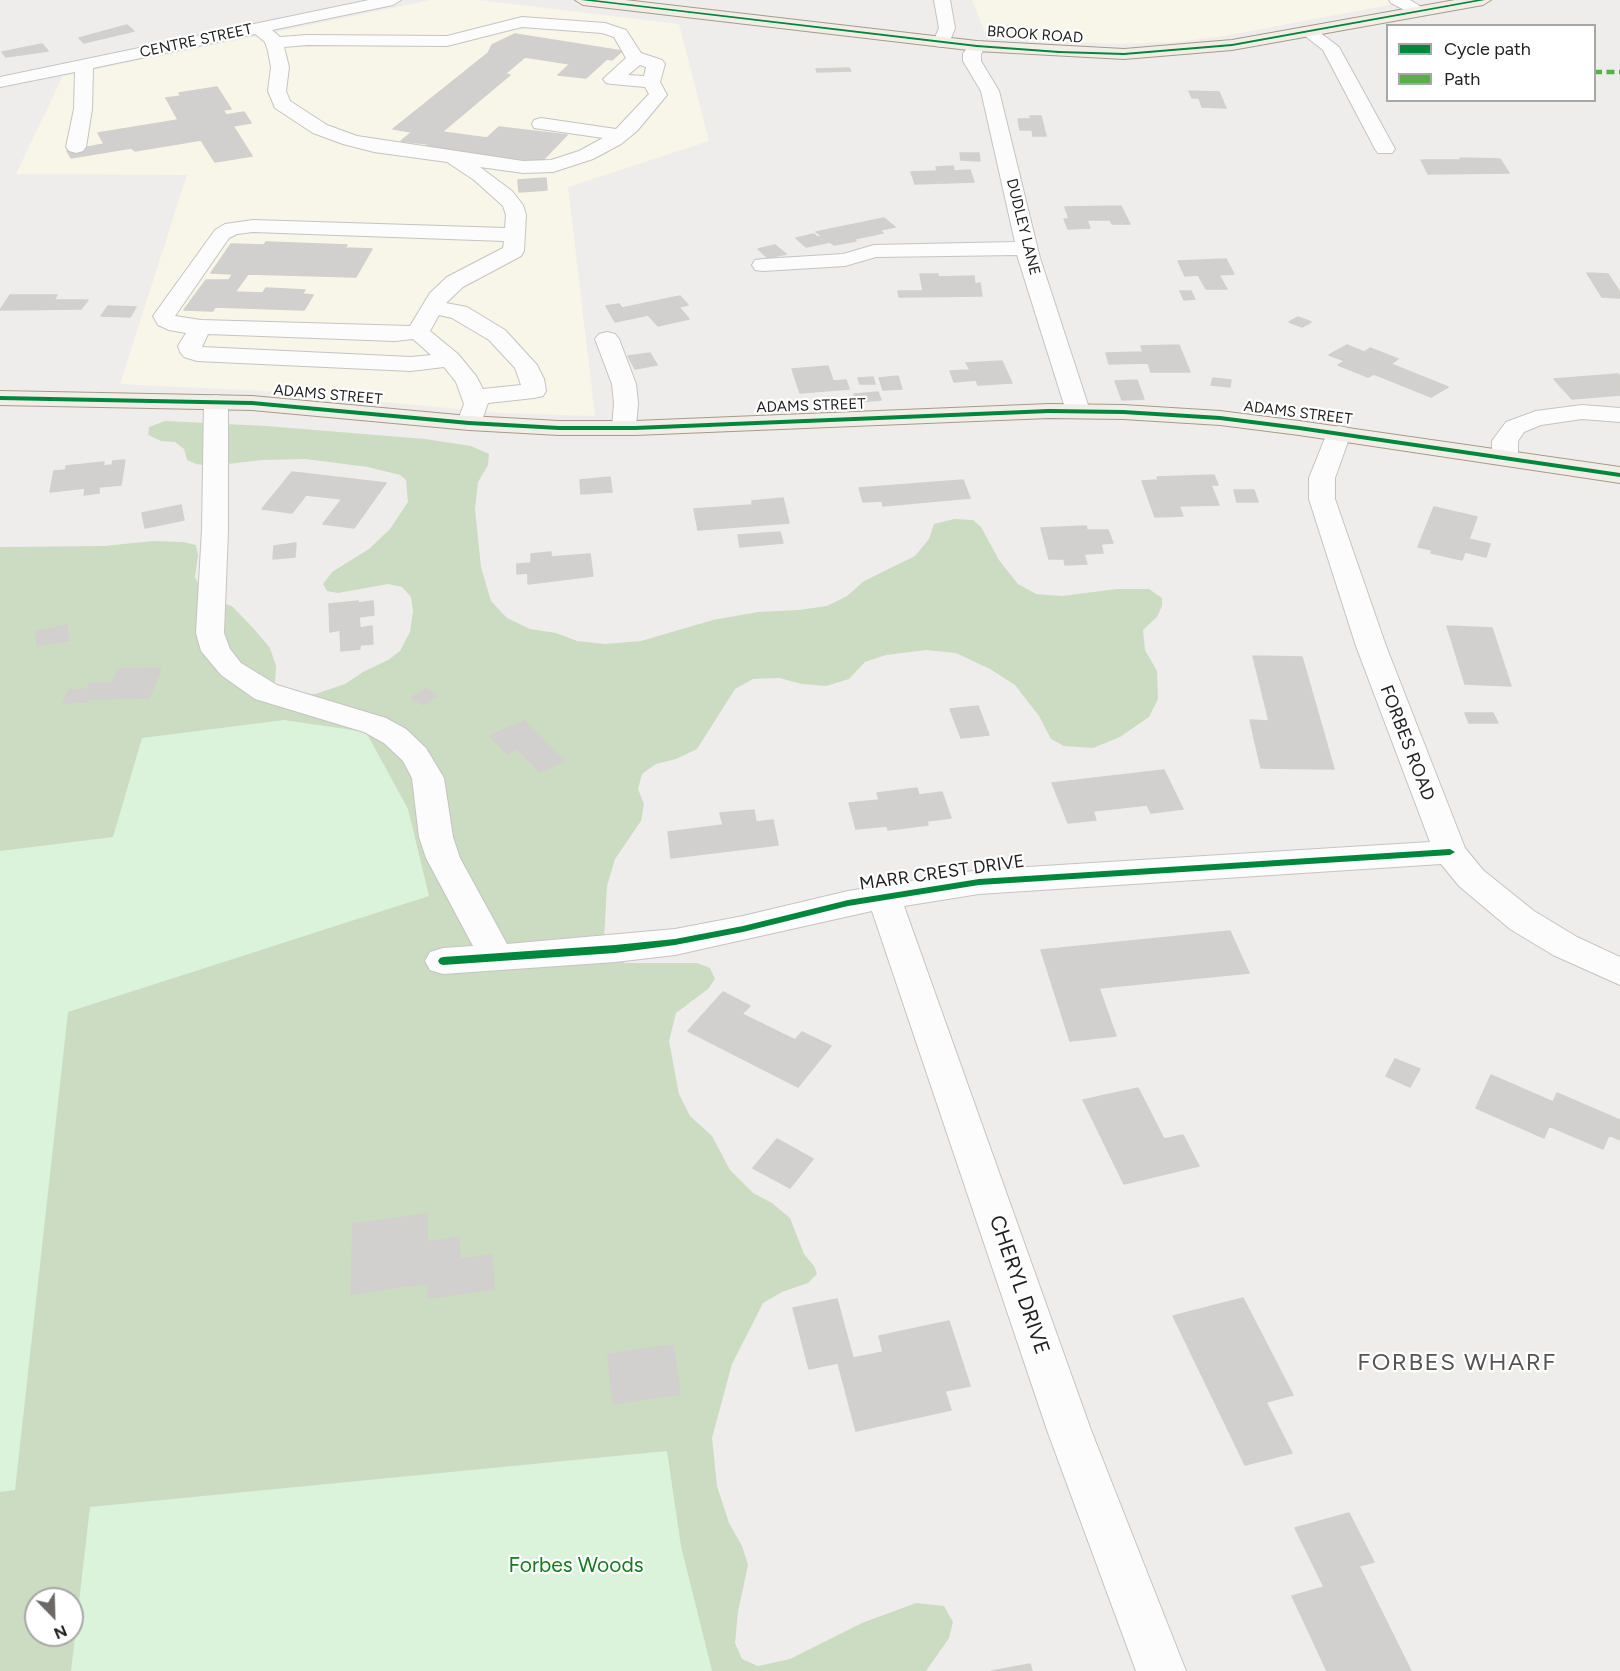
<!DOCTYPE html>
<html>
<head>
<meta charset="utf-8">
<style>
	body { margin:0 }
	#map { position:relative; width:1620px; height:1671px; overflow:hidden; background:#efedeb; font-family:Figtree,sans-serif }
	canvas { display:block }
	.legend { position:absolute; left:1386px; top:24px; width:210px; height:78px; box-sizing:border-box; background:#fff; border:2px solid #a7a7a7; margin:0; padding:8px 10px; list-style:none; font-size:18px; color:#222 }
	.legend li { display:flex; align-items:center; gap:12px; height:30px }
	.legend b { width:30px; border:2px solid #a7a7a7 }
	.north { position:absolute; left:24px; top:1587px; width:60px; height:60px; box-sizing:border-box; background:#fff; border:2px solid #a7a7a7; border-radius:50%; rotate:157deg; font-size:16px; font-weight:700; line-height:24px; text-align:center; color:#222 }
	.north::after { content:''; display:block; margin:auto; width:21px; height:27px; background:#6a6968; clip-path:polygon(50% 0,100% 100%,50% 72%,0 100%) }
</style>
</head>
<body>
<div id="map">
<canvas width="1620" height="1671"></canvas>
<ul class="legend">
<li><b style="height:8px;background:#00873e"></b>Cycle path</li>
<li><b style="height:8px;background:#55b145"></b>Path</li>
</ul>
<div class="north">N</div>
</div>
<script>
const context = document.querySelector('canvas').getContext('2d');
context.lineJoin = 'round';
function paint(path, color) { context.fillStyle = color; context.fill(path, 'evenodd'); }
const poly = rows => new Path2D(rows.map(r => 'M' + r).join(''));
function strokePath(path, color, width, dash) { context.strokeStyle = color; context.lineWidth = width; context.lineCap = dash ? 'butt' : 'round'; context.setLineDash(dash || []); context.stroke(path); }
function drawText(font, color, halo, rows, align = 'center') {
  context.font = font + ' Figtree,sans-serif'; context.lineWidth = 4.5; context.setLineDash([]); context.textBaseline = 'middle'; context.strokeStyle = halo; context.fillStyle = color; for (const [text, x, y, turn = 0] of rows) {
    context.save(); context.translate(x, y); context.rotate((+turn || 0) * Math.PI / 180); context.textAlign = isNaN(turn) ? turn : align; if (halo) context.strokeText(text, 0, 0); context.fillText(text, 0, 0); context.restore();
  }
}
paint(poly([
	[431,0,478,0,679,24,709,141,568,187,595,416,501,413,264,391,120,384,187,175,16,174,63,76],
	[972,0,1415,0,1224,36,1177,42,1122,44,1067,42,985,32]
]), '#f7f6e8');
paint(poly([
	[165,421,266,426,425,439,471,446,489,454,488,465,478,482,475,509,481,567,491,601,507,618,530,629,556,633,577,641,605,644,641,641,713,620,758,612,799,610,827,606,847,596,864,581,915,556,929,539,934,524,954,519,973,520,981,527,999,560,1018,584,1036,594,1062,596,1117,589,1149,589,1162,598,1162,606,1157,617,1143,630,1145,650,1157,671,1158,699,1149,717,1120,737,1093,748,1064,746,1051,739,1039,716,1015,685,990,669,956,653,926,650,886,655,865,662,849,679,826,686,802,684,779,678,753,679,735,689,697,749,676,759,656,764,642,774,638,789,644,804,641,821,615,859,607,886,604,939,610,956,625,963,697,963,710,968,715,979,708,989,676,1013,669,1041,679,1094,690,1116,712,1136,730,1170,753,1193,772,1203,790,1218,804,1254,814,1266,817,1274,808,1283,782,1292,763,1303,732,1364,712,1438,717,1486,729,1523,742,1546,748,1565,738,1612,735,1643,742,1659,758,1666,790,1659,862,1623,916,1603,944,1606,953,1622,949,1638,926,1671,0,1671,0,547,104,546,153,541,183,542,196,545,198,555,195,577,203,593,233,607,254,629,270,648,276,666,275,683,293,694,315,694,345,684,363,672,388,660,400,651,410,632,413,611,411,597,402,587,388,584,338,593,327,591,323,584,332,572,369,549,390,529,408,502,406,480,400,475,368,467,305,459,262,460,211,466,196,464,187,460,184,449,175,442,161,441,148,435,149,427],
	[36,1599,72,1599,72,1635,36,1635]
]), '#cbdcc2');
paint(poly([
	[284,720,366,732,408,809,429,896,68,1012,15,1490,0,1492,0,851,113,837,142,738],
	[667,1451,681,1546,712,1671,71,1671,90,1507]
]), '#dbf2db');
const building = poly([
	[127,25,134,31,84,43,79,38,127,25],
	[515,34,622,51,612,60,607,59,586,78,558,75,570,64,525,57,505,74,510,75,442,132,487,138,499,127,567,135,540,163,424,148,428,144,401,141,412,132,393,129,488,53,492,45,515,34],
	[42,44,48,51,6,57,2,52,42,44],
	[849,68,851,71,817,72,816,69,849,68],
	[217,87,231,109,223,110,226,115,244,112,251,123,233,126,252,156,215,162,201,140,135,151,131,148,71,158,67,151,104,144,98,133,178,120,166,98,181,96,179,93,217,87],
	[1189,91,1219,92,1226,108,1202,107,1199,98,1192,98,1189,91],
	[1030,116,1041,116,1046,136,1033,136,1032,130,1020,130,1018,119,1031,119,1030,116],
	[960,153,979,153,980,161,961,160,960,153],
	[1460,158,1500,159,1509,173,1428,174,1421,160,1461,160,1460,158],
	[953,166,954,171,970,170,974,182,915,184,911,172,937,171,936,167,953,166],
	[546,178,547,190,519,192,518,180,546,178],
	[1121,206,1130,224,1112,224,1110,220,1087,220,1090,228,1068,229,1064,219,1069,219,1065,207,1121,206],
	[884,218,895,227,880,230,883,233,854,239,856,241,834,245,830,242,806,247,796,238,814,234,817,237,822,236,816,232,884,218],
	[266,242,347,245,345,248,372,249,356,277,248,274,235,292,263,293,266,288,305,290,302,294,313,295,304,310,215,307,213,311,184,310,206,280,229,280,233,274,211,273,231,244,264,245,266,242],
	[775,245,786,254,768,258,758,249,775,245],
	[1226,259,1234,274,1219,275,1227,289,1206,289,1198,275,1185,276,1178,261,1226,259],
	[1587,273,1608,274,1620,292,1620,298,1602,297,1587,273],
	[920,274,938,274,938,277,974,276,975,284,980,283,982,296,899,297,898,291,923,291,920,274],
	[1180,291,1191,291,1195,299,1184,300,1180,291],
	[10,295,57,295,54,300,88,300,81,309,0,310,10,295],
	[680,296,688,305,679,307,689,319,658,326,648,315,615,322,606,306,619,304,622,308,680,296],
	[108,306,136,307,130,317,101,316,108,306],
	[1298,317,1311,322,1302,327,1289,322,1298,317],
	[1179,345,1190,372,1151,372,1148,363,1109,364,1106,353,1143,352,1141,346,1179,345],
	[1347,345,1364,352,1370,348,1398,359,1391,364,1448,387,1431,397,1374,374,1368,377,1338,365,1345,361,1329,355,1347,345],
	[650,353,657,365,635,369,628,356,650,353],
	[1002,361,1012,383,978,385,976,380,954,382,950,371,970,370,966,363,1002,361],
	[828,366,833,381,846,380,849,389,800,393,792,369,828,366],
	[1618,374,1620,376,1620,395,1572,399,1554,379,1618,374],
	[898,376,902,389,883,390,879,378,898,376],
	[873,377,875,384,860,384,858,378,873,377],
	[1213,378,1231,380,1230,387,1211,385,1213,378],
	[1137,380,1144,399,1122,400,1115,381,1137,380],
	[878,392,881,400,856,402,854,394,878,392],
	[125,460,121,485,99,487,99,493,84,495,85,488,50,492,54,471,66,470,66,466,104,462,103,466,112,465,113,461,125,460],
	[292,472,386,483,354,528,323,524,342,499,306,495,292,513,262,509,292,472],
	[1214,475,1218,485,1211,485,1219,505,1179,506,1183,516,1155,517,1142,481,1158,480,1157,477,1214,475],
	[610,477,612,492,581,494,580,480,610,477],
	[963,480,970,498,883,506,882,501,863,502,859,488,963,480],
	[1234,490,1254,490,1258,502,1237,502,1234,490],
	[783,498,789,523,698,530,694,509,752,505,752,501,783,498],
	[181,505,184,520,145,528,142,513,181,505],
	[1434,507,1477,517,1469,539,1490,544,1486,557,1465,552,1462,560,1431,553,1432,550,1418,547,1434,507],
	[1086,526,1087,530,1108,530,1113,543,1101,544,1103,553,1084,554,1087,564,1065,565,1064,559,1049,559,1041,528,1086,526],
	[780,532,783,543,740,547,738,535,780,532],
	[296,543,295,557,273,559,274,546,296,543],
	[551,552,551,557,590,554,593,576,528,584,528,573,517,574,517,564,531,563,531,554,551,552],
	[358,601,358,603,373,601,374,615,359,617,360,628,372,626,373,644,360,645,360,649,341,651,340,630,330,632,329,604,358,601],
	[67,625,69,640,37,646,36,632,67,625],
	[1447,626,1492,628,1511,686,1465,684,1447,626],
	[1253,656,1302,657,1334,769,1261,768,1250,720,1269,721,1253,656],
	[161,668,149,698,89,699,88,702,63,703,69,690,87,689,90,683,112,683,118,669,161,668],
	[425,689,437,695,424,705,411,698,425,689],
	[978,706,989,735,961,738,950,709,978,706],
	[1465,713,1493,713,1498,723,1469,723,1465,713],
	[524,721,564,761,540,772,517,749,507,754,490,736,524,721],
	[1164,770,1183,809,1151,813,1147,805,1093,811,1096,820,1068,823,1052,783,1164,770],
	[917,788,919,795,942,792,951,818,927,821,928,825,888,830,887,826,856,829,849,803,879,800,877,793,917,788],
	[754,810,756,822,773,820,778,845,671,858,668,832,723,825,720,813,754,810],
	[1230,931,1249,973,1099,988,1116,1036,1070,1041,1041,950,1230,931],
	[723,992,750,1006,742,1014,795,1040,802,1032,831,1046,798,1087,688,1031,723,992],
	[1395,1059,1420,1069,1410,1087,1386,1076,1395,1059],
	[1491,1075,1553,1102,1557,1093,1620,1120,1620,1140,1609,1135,1603,1149,1549,1126,1544,1138,1476,1108,1491,1075],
	[1138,1088,1164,1139,1183,1135,1199,1166,1124,1184,1083,1100,1138,1088],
	[777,1139,813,1159,790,1188,753,1168,777,1139],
	[427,1214,427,1242,459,1237,460,1259,492,1255,494,1289,428,1298,428,1283,351,1294,353,1224,427,1214],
	[1243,1298,1293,1395,1266,1402,1292,1453,1245,1465,1173,1316,1243,1298],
	[837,1299,853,1358,883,1352,879,1336,949,1321,970,1386,945,1391,951,1410,856,1431,838,1363,809,1369,793,1308,837,1299],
	[673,1345,680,1394,613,1404,608,1354,673,1345],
	[1349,1513,1374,1562,1359,1566,1411,1671,1327,1671,1292,1596,1324,1587,1295,1528,1349,1513],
	[1030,1664,1032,1671,992,1671,1030,1664]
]);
paint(building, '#d2d0ce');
strokePath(building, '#d2cfcc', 1.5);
const minor = poly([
	[369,0,401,0,393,5,272,30,280,37,307,35,447,36,522,17,605,23,626,30,641,53,662,60,665,64,660,82,667,95,637,131,621,144,593,159,553,172,523,173,480,167,512,191,523,205,526,215,524,251,521,256,463,287,446,303,467,307,505,330,537,365,544,379,546,391,543,396,534,398,488,403,481,423,478,428,469,430,460,428,457,423,464,404,456,382,444,367,411,371,197,361,184,357,180,352,178,346,186,333,169,330,158,325,153,316,215,230,225,224,253,220,505,228,506,215,503,206,474,180,447,162,374,152,343,144,313,133,275,108,268,91,271,67,268,51,265,42,255,34,93,68,92,109,86,147,83,151,76,153,69,151,66,147,74,109,75,72,0,87,0,77,369,0],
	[522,27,602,33,614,37,626,58,603,79,606,83,612,84,645,87,649,94,616,129,541,118,534,120,532,124,534,128,603,138,579,151,551,160,523,161,357,136,327,125,290,101,286,91,289,67,284,47,307,45,447,46,522,27],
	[640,65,646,67,644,76,628,75,640,65],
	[253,232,504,241,503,248,447,277,430,293,410,326,201,320,175,316,229,238,237,234,253,232],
	[439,315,452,318,489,340,515,368,521,385,483,389,476,376,458,354,430,331,439,315],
	[208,334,395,341,413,339,431,355,411,357,202,347,208,334],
	[934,0,950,0,955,28,948,46,942,47,936,46,933,42,939,28,934,0],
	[1389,0,1410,0,1428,11,1420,16,1414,15,1391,3,1389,0],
	[1308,27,1314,28,1339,47,1395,149,1392,153,1378,153,1375,149,1323,50,1300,32,1302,28,1308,27],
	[977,41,983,42,986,46,981,54,981,61,999,91,1040,258,1090,411,1087,416,1078,418,1069,416,1066,411,1017,255,876,257,845,266,763,271,755,270,752,265,755,260,763,259,843,254,874,245,1015,242,981,91,963,61,963,54,968,46,971,42,977,41],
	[607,332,615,334,619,339,636,384,638,403,636,427,633,432,624,434,615,432,612,427,614,403,612,384,595,339,599,334,607,332],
	[216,395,225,397,228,402,228,530,224,633,230,649,241,663,277,685,386,718,406,729,426,748,444,778,453,837,460,858,507,944,675,929,743,916,848,891,979,870,1430,842,1356,646,1309,499,1309,478,1327,433,1330,428,1339,426,1348,428,1351,433,1335,478,1335,499,1386,646,1465,848,1483,870,1534,911,1577,937,1620,957,1620,985,1553,955,1510,929,1459,886,1441,864,979,894,904,906,1091,1430,1186,1671,1136,1671,1047,1430,872,911,675,955,615,962,443,974,430,970,425,961,430,952,443,948,473,946,426,858,419,837,412,778,403,761,384,743,364,732,255,699,221,675,201,651,196,633,202,530,204,402,207,397,216,395],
	[1582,405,1620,408,1620,422,1582,419,1541,425,1524,432,1518,441,1518,457,1514,462,1505,465,1496,462,1492,457,1492,441,1506,422,1536,411,1582,405]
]);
const major = poly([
	[575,0,625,0,977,41,1124,49,1232,40,1455,0,1491,0,1483,5,1232,50,1124,59,977,51,583,5,575,0],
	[0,391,252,396,469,416,559,421,635,421,1049,404,1123,405,1220,411,1299,421,1620,467,1620,483,1299,435,1220,425,1123,419,1049,418,635,435,559,435,469,430,252,410,0,405,0,391]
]);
strokePath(minor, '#c5c4c3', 2);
strokePath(major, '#a59b88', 2);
paint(minor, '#fdfcfc');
paint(major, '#f2ede7');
strokePath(poly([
	[1594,72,1620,72]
]), '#55b145', 4.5, [8, 4.5]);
paint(poly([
	[581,0,594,0,977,45,1059,51,1124,53,1232,44,1476,0,1485,0,1232,46,1124,55,1059,53,977,47,581,0],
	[0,396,252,401,469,421,559,426,635,426,1049,409,1123,410,1220,416,1299,426,1620,473,1620,477,1299,430,1220,420,1123,414,1049,413,635,430,559,430,469,425,252,405,0,400,0,396],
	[1450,849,1455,852,1450,855,979,885,848,906,743,932,675,945,615,953,443,965,440,964,438,961,440,958,443,957,615,945,675,939,743,926,848,900,979,879,1450,849]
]), '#00873e');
drawText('15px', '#222', '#fff', [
	["BROOK ROAD",1035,35,4],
	["CENTRE STREET",196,41,-12],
	["DUDLEY LANE",1023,227,76],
	["ADAMS STREET",328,395,5],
	["ADAMS STREET",811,406,-2],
	["ADAMS STREET",1298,413,7]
]);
drawText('18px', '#222', '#fff', [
	["FORBES ROAD",1407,743,69],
	["MARR CREST DRIVE",942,873,-8]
]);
drawText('21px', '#222', '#fff', [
	["CHERYL DRIVE",1019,1285,71]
]);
drawText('21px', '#137c1c', '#fff', [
	["Forbes Woods",576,1566]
]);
context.letterSpacing = '1.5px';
drawText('24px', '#555', '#fff', [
	["FORBES WHARF",1457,1363]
]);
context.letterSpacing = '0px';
</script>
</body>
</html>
